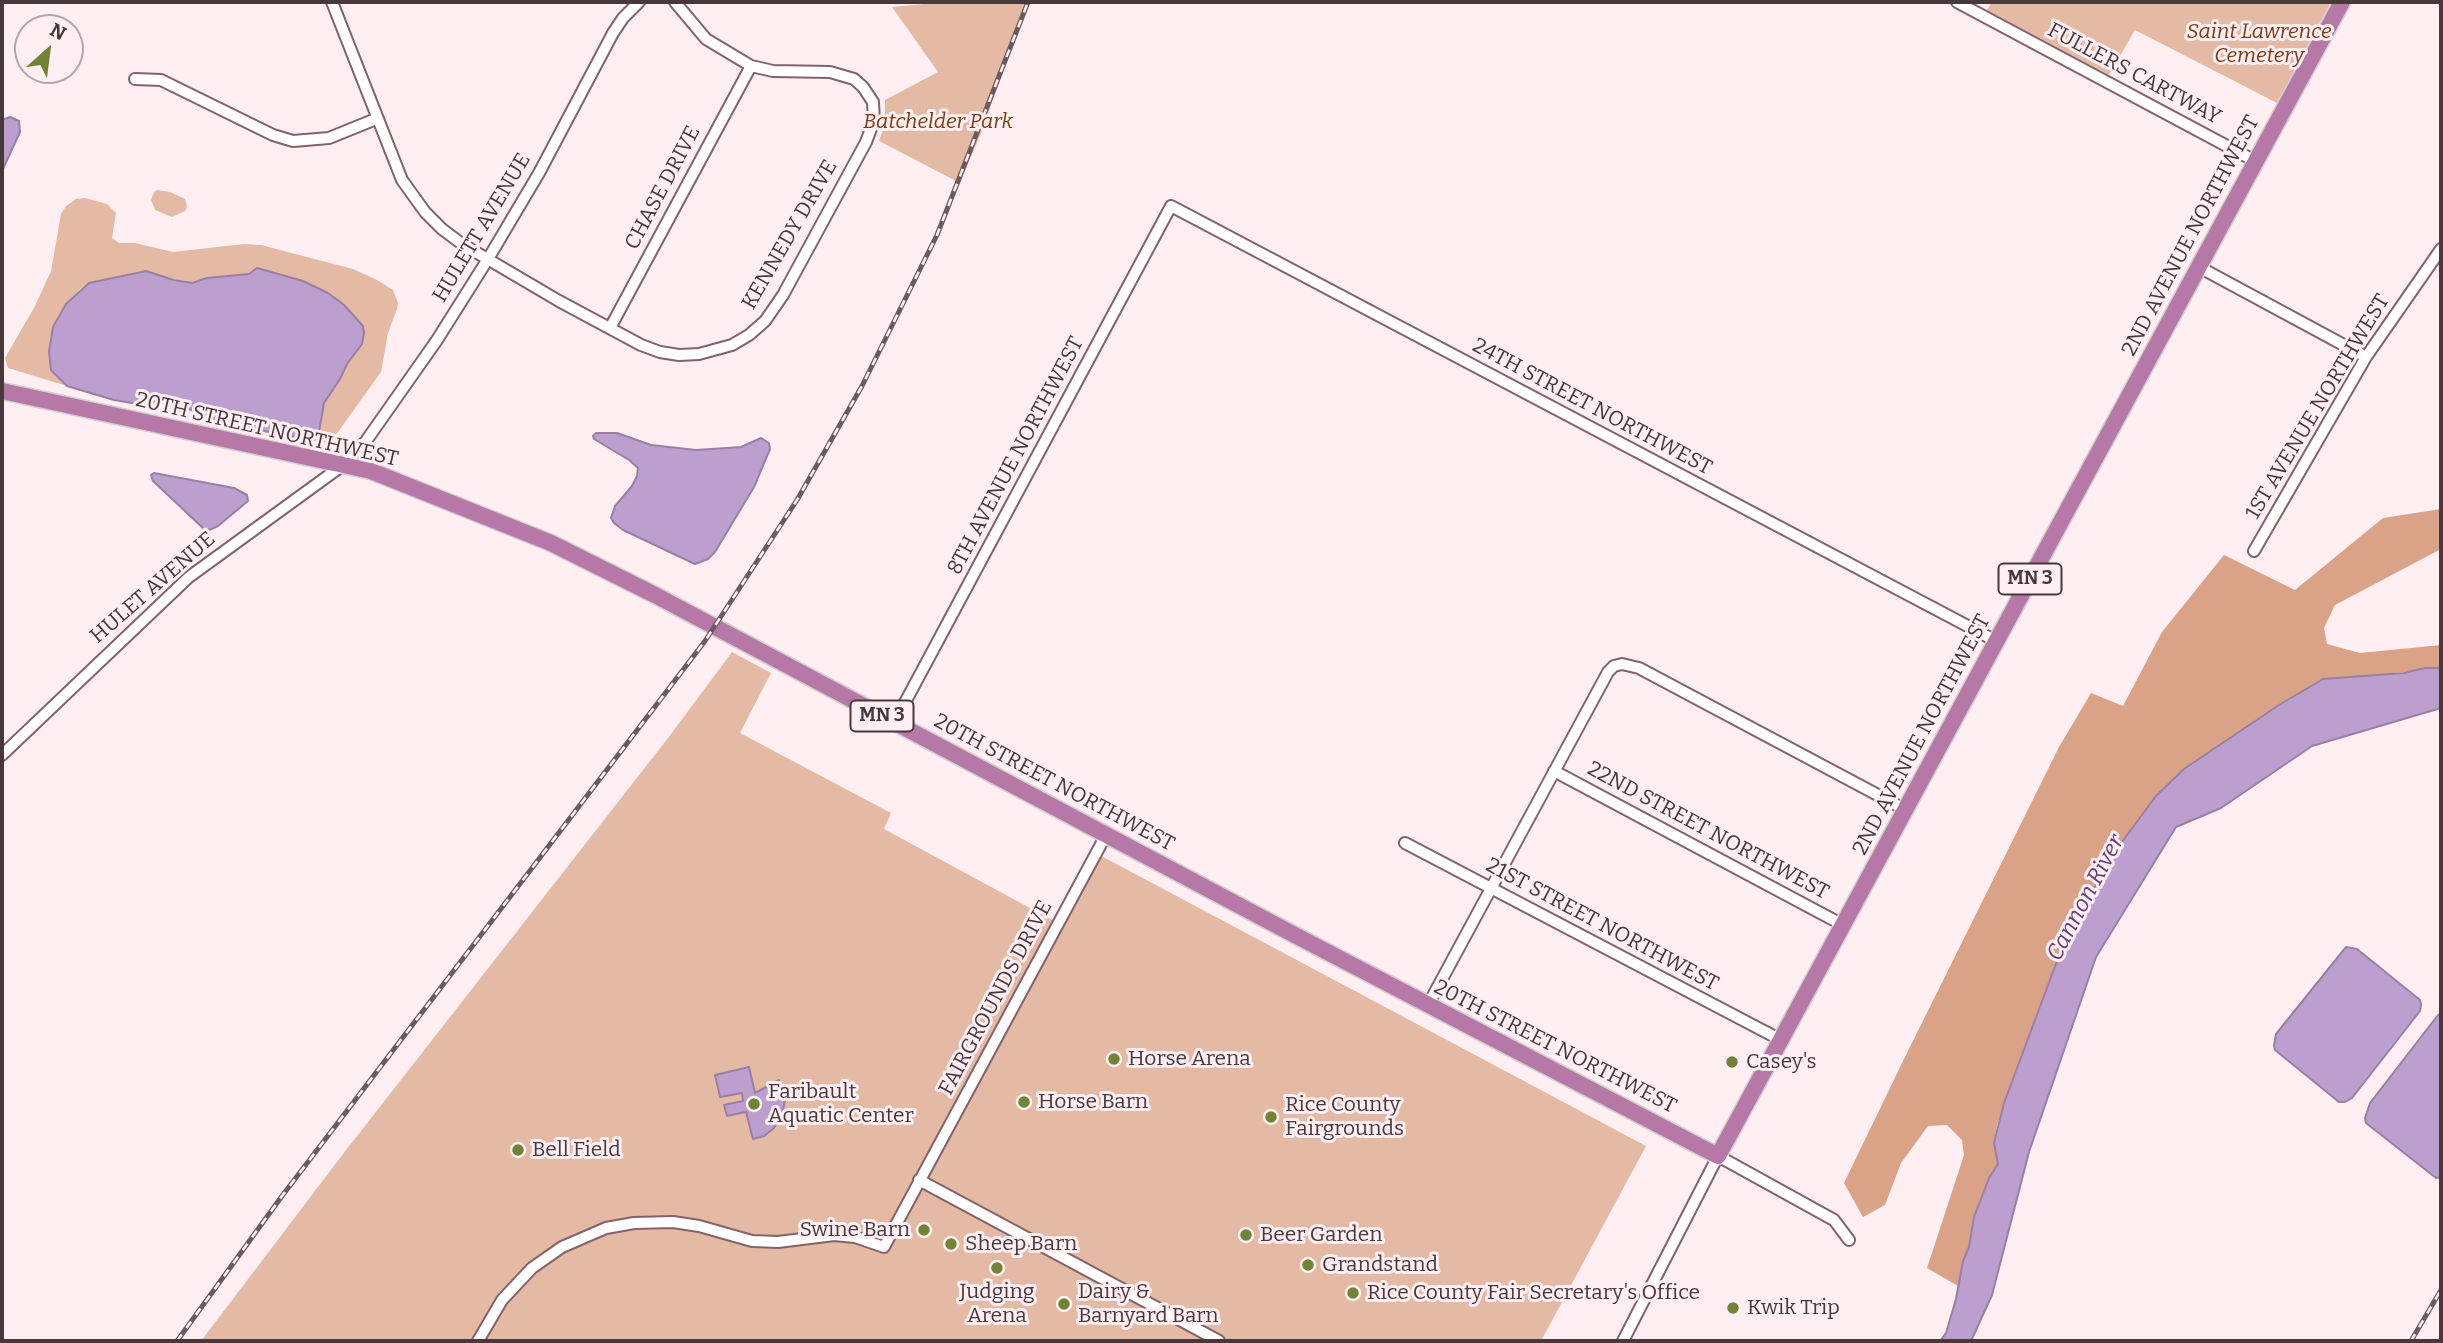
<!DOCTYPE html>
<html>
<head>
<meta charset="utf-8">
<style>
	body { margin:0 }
	#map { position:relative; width:2443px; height:1343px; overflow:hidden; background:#ffeff3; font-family:Bitter,serif }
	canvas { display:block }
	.frame { position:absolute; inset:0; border:4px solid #47383c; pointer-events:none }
	.north { position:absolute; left:14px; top:14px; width:70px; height:70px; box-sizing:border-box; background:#ffeff3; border:2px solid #b5a6aa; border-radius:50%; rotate:28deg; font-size:19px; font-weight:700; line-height:28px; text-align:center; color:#47383c }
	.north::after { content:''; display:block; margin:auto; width:24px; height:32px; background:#718435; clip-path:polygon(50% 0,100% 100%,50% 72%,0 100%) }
</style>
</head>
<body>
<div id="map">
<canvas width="2443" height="1343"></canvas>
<div class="frame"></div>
<div class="north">N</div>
</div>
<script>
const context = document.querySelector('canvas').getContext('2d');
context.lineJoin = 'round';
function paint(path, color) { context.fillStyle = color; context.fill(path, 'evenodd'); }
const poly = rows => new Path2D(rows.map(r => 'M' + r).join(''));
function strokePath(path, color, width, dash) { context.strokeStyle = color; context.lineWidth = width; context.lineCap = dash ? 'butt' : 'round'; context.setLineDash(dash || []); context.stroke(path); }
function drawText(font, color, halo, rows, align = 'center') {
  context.font = font + ' Bitter,serif'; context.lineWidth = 6; context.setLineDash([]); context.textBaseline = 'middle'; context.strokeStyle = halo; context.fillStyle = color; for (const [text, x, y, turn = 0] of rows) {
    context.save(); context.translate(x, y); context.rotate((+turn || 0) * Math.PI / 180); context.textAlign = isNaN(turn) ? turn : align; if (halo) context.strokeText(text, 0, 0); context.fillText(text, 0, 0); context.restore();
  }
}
paint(poly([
	[946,2,1027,2,982,131,960,183,879,141,885,124,885,100,938,72,892,7],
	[1992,2,2331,2,2277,103,2135,30,2109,75,1987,10],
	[157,190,170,192,185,199,187,207,185,211,172,217,155,210,151,200,154,192],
	[85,198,107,204,116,213,112,238,119,243,135,243,173,252,244,244,261,245,353,269,377,280,393,290,398,303,397,309,388,333,381,372,333,439,323,443,306,439,312,438,321,427,324,403,340,379,347,364,314,285,257,268,249,274,207,278,192,283,141,271,89,283,80,289,58,316,50,338,62,382,67,386,8,368,5,358,35,306,51,271,61,214,66,206,76,199],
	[732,652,771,673,740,733,891,813,884,829,1054,921,1092,851,1646,1146,1541,1341,201,1341,343,1154,668,738]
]), '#e5baa4');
paint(poly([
	[2441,509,2441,549,2335,605,2324,628,2327,644,2360,653,2441,645,2441,668,2393,673,2184,769,2156,797,2116,850,2066,937,1997,1125,1994,1143,1998,1164,1989,1178,1974,1217,1969,1247,1963,1261,1958,1286,1927,1268,1964,1155,1962,1140,1947,1125,1928,1126,1901,1163,1885,1205,1863,1217,1844,1183,1903,1061,2059,747,2091,693,2123,706,2162,632,2224,555,2295,590,2383,518]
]), '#daa387');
const water = poly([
	[10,117,19,121,20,132,2,171,2,120,10,117],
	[257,268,303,281,328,293,344,305,363,326,364,333,362,344,347,364,340,379,324,403,319,432,312,438,306,439,268,432,220,421,165,400,138,404,114,400,67,386,51,370,49,352,53,327,66,304,89,283,146,271,174,280,192,283,207,278,249,274,257,268],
	[596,433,617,433,651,445,696,450,741,447,761,438,769,443,770,449,754,487,715,552,708,559,695,564,623,530,614,523,611,518,615,506,632,486,637,476,638,468,629,460,594,439,593,436,596,433],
	[154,473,234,488,247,495,248,501,218,526,209,530,204,529,153,481,151,475,154,473],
	[2425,668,2441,668,2441,708,2312,746,2221,808,2176,827,2096,957,2029,1152,1992,1295,1971,1341,1940,1341,1946,1333,1956,1299,1963,1261,1969,1247,1974,1217,1989,1178,1998,1164,1994,1143,2004,1103,2066,937,2116,850,2156,796,2184,769,2279,705,2323,679,2404,673,2425,668],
	[2346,947,2357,949,2420,1000,2421,1005,2420,1011,2352,1098,2345,1102,2339,1102,2275,1050,2274,1046,2276,1034,2346,947],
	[2441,1014,2441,1177,2436,1178,2366,1123,2365,1118,2370,1103,2438,1015,2441,1014],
	[749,1067,755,1093,779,1080,785,1100,782,1115,774,1128,764,1136,753,1139,746,1112,727,1116,724,1105,743,1101,742,1093,720,1097,715,1075,749,1067]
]);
paint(water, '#bc9fcf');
strokePath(water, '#9980a3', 2);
const minor = poly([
	[332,2,402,180,425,212,442,229,462,244,559,301,641,345,660,352,679,355,699,354,732,345,749,335,765,321,783,295,866,142,874,121,873,102,863,87,854,79,830,72,773,71,751,66,706,39,675,2],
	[1957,2,2255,161],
	[135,79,161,80,273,135,293,141,329,138,376,119],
	[2199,267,2366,357],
	[610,328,751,66],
	[2254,551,2366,357,2441,249],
	[894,723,1171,206,1996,641],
	[2,755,189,577,343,465,366,441,437,340,488,259,539,173,613,33,623,18,639,2],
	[1554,771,1843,925],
	[1405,843,1781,1040],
	[1428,1005,1608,672,1614,666,1622,664,1639,668,1906,810],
	[919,1180,1219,1341],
	[478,1341,502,1300,532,1268,562,1247,606,1228,634,1223,673,1222,699,1226,752,1241,778,1242,834,1235,855,1237,884,1247,1106,835],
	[1623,1341,1718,1156,1834,1220,1849,1240]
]);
const highway = poly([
	[2,391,371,471,551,543,655,595,1289,932,1718,1156,2342,2]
]);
strokePath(minor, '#83626b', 14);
strokePath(highway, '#d3cfd0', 19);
strokePath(minor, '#fff', 10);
strokePath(highway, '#b679a7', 16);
const rail = poly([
	[177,1341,282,1196,705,641,797,500,862,386,937,235,1028,2],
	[2411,1341,2441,1290]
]);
strokePath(rail, '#6b5b5f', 5);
strokePath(rail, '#ffeff3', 2.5, [8]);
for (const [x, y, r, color] of [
	[1114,1059,7,"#718435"],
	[1732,1062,7,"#718435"],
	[1024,1102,7,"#718435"],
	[754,1104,7,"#718435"],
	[1271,1117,7,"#718435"],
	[518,1150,7,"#718435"],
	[924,1230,7,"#718435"],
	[1246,1235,7,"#718435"],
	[951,1244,7,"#718435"],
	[1308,1265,7,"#718435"],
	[997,1268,7,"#718435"],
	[1353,1293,7,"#718435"],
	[1064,1304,7,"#718435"],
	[1733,1308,7,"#718435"]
]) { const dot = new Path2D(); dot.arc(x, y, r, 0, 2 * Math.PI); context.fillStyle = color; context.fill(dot); strokePath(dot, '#ffeff3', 2.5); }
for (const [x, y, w] of [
	[2030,579,63],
	[882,716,63]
]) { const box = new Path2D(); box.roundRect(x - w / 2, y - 15.5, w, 31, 5); context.fillStyle = '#ffeff3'; context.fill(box); strokePath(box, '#47383c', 2); }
drawText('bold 19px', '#47383c', null, [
	["MN 3",2030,579],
	["MN 3",882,716]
]);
drawText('italic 21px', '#7d3b10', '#ffeff3', [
	["Saint Lawrence",2259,32],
	["Cemetery",2259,56],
	["Batchelder Park",938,122]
]);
drawText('21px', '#47383c', '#ffeff3', [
	["FULLERS CARTWAY",2134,74,28],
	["CHASE DRIVE",663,188,-62],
	["HULETT AVENUE",482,228,-59],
	["KENNEDY DRIVE",790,235,-60],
	["2ND AVENUE NORTHWEST",2191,236,-62],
	["24TH STREET NORTHWEST",1592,407,28],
	["1ST AVENUE NORTHWEST",2318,407,-59],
	["20TH STREET NORTHWEST",267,430,13],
	["8TH AVENUE NORTHWEST",1016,456,-62],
	["HULET AVENUE",153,588,-41],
	["2ND AVENUE NORTHWEST",1922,735,-62],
	["20TH STREET NORTHWEST",1054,783,28],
	["22ND STREET NORTHWEST",1708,831,28],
	["21ST STREET NORTHWEST",1602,925,28],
	["FAIRGROUNDS DRIVE",996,998,-62],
	["20TH STREET NORTHWEST",1555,1047,27]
]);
drawText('21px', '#47383c', '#ffeff3', [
	["Horse Arena",1128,1059],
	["Casey's",1746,1062],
	["Faribault",768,1092],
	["Aquatic Center",768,1116],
	["Horse Barn",1038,1102],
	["Rice County",1285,1105],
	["Fairgrounds",1285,1129],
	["Bell Field",532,1150],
	["Swine Barn",910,1230,"right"],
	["Beer Garden",1260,1235],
	["Sheep Barn",965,1244],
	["Grandstand",1322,1265],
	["Judging",997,1292,"center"],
	["Arena",997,1316,"center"],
	["Dairy &",1078,1292],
	["Barnyard Barn",1078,1316],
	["Rice County Fair Secretary's Office",1367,1293],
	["Kwik Trip",1747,1308]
], 'left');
drawText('italic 23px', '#633d7a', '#ffeff3', [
	["Cannon River",2086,898,-62]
]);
</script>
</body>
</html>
